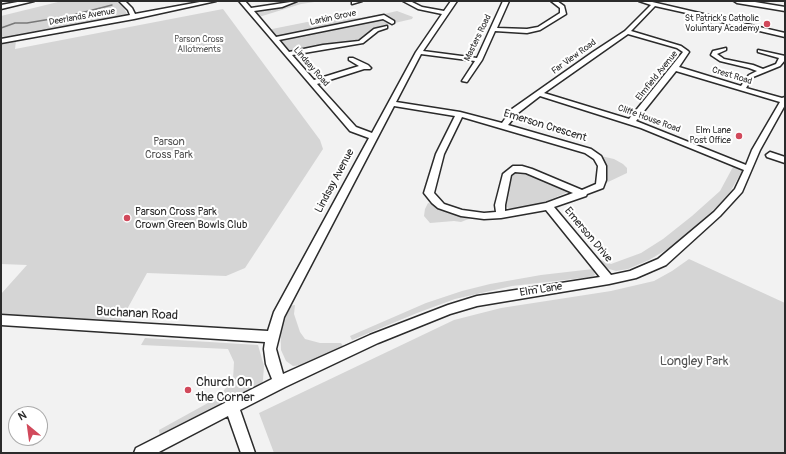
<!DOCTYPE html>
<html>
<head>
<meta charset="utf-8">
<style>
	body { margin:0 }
	#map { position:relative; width:786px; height:454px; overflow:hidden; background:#f2f2f2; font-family:Pangolin,sans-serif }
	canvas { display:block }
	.frame { position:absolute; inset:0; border:2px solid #2b2b2b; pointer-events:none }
	.north { position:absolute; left:8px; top:406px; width:40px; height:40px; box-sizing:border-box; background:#fff; border:1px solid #aaa; border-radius:50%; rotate:331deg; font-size:11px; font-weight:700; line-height:16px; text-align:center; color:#2b2b2b }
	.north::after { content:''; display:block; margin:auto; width:14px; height:18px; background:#d1495b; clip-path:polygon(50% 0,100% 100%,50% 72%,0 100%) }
</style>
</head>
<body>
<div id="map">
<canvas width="786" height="454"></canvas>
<div class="frame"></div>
<div class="north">N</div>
</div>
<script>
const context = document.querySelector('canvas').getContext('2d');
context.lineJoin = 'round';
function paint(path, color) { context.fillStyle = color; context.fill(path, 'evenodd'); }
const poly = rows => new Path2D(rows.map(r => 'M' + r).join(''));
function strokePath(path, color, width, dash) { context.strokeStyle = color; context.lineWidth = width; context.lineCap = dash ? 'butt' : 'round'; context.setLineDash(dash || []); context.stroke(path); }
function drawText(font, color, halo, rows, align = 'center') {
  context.font = font + ' Pangolin,sans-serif'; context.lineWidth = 4; context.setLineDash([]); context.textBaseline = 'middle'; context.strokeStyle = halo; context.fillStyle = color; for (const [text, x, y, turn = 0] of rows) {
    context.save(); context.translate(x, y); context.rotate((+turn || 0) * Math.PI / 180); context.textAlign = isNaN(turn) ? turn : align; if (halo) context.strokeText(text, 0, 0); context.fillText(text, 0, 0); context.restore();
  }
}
paint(poly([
	[62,1,116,1,124,8,128,16,1,40,1,16],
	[297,1,321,1,301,4,259,17,253,11,288,4],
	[223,9,320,140,323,149,245,268,226,276,147,273,120,322,1,316,1,294,27,265,1,264,1,43,16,41,15,49],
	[397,11,413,17,412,19,373,28,361,40,343,44,321,45,287,53,277,41,384,19,389,23,394,22,384,14],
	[381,14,384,17,275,38,267,30,307,22,317,22,315,18,334,15,338,19,359,18],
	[601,156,614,159,623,164,627,168,627,173,606,183,604,182],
	[734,165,742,171,730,192,718,206,671,247,649,260,628,269,616,271,609,269,603,265,601,260,611,264,641,253,663,239,692,216,720,191],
	[515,172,525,172,567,189,568,192,542,203,515,209,508,208,504,204,510,176],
	[428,203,433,204,439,209,471,218,461,222,454,221,430,223,424,216,425,209],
	[689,259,785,303,785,453,274,453,259,413,454,320,501,308,611,291,654,281,672,271],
	[593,269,595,275,591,277,512,286,455,299,417,313,352,340,350,336,426,303,462,291,490,284,541,275],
	[295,305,294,314,300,332,305,339,320,343,341,343,343,346,303,365,293,366,286,361,281,350,280,314,283,307],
	[145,338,258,345,264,366,263,380,260,392,161,442,159,430,217,398,233,380,234,362,228,349,141,345]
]), '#d5d5d5');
strokePath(poly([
	[1,28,15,23,27,23,69,16,112,5]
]), '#787878', 1.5);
const minor = poly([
	[23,1,34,1,1,9,1,5,23,1],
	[119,1,125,1,132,8,135,14,205,1,216,1,134,19,1,43,1,39,130,15,128,10,119,1],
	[239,1,245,1,251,8,297,1,282,7,254,11,276,37,384,15,394,21,394,23,392,24,383,19,279,40,289,52,323,45,359,41,374,29,387,26,387,28,378,31,363,43,292,55,314,80,359,66,349,60,349,58,353,58,368,65,371,68,370,69,364,69,317,84,356,127,372,133,416,52,442,14,418,9,403,1,410,1,422,7,444,11,451,1,457,1,423,51,477,58,503,1,509,1,497,28,527,29,538,27,560,13,560,8,551,1,557,1,564,6,566,14,540,30,527,33,495,31,482,60,467,82,462,81,475,61,421,54,396,102,460,112,502,123,512,109,593,52,625,31,651,5,639,1,648,1,785,33,785,37,713,20,702,30,699,28,709,18,655,6,631,31,681,46,688,51,689,52,679,67,741,86,749,75,757,71,749,68,720,61,711,55,713,51,726,48,726,50,717,54,724,59,753,65,763,69,776,64,779,58,758,52,758,50,785,56,785,60,780,66,753,77,746,88,782,98,785,97,785,105,760,150,742,192,720,216,666,265,636,278,609,284,477,306,450,314,378,343,285,387,240,410,255,453,241,453,228,416,157,453,134,453,136,448,272,379,266,364,264,349,265,342,1,325,1,315,268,331,274,312,369,138,350,131,239,1],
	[628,34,677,48,683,52,629,119,544,93,628,34],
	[676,71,780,102,752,150,746,165,636,121,676,71],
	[540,96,641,128,744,170,735,189,714,212,658,259,630,271,611,275,554,207,586,196,587,194,603,188,606,180,606,166,601,156,591,149,508,125,518,113,540,96],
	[394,106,455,116,436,154,424,193,432,203,438,208,461,216,484,219,501,218,546,210,600,277,477,296,448,305,370,335,283,374,276,349,284,317,394,106],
	[462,117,585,153,594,159,598,166,596,184,582,190,532,169,522,166,513,166,503,174,495,205,496,212,484,213,462,210,444,204,434,193,444,154,462,117],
	[515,172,526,173,573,193,546,203,505,211,505,205,511,175,515,172],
	[355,1,362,1,352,4,352,2,355,1],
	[770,152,785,157,785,163,767,157,766,155,770,152]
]);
const major = poly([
	[734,1,749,1,785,7,785,11,737,3,734,1]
]);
strokePath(minor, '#2b2b2b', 3);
strokePath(major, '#2b2b2b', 3);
paint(minor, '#fff');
paint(major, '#fff');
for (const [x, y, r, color] of [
	[767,24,4,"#d1495b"],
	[739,136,4,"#d1495b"],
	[127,218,4,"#d1495b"],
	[188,390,4,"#d1495b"]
]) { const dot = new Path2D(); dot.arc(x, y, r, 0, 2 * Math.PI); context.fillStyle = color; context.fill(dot); strokePath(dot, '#fff', 1.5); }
drawText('9px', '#2b2b2b', '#fff', [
	["Deerlands Avenue",82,17,-10],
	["Larkin Grove",333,18,-12],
	["Masters Road",478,38,-64],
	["Far View Road",574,57,-36],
	["Lindsay Road",311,67,49],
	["Elmfield Avenue",657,76,-51],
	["Crest Road",732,76,17],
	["Cliffe House Road",649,119,20]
]);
drawText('9px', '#2b2b2b', '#fff', [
	["St Patrick's Catholic",759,19],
	["Voluntary Academy",759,29],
	["Elm Lane",731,131],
	["Post Office",731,141]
], 'right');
drawText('9px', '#565656', '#fff', [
	["Parson Cross",199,40],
	["Allotments",199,50]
]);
drawText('11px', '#2b2b2b', '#fff', [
	["Emerson Crescent",545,126,17],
	["Lindsay Avenue",335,181,-62],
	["Emerson Drive",588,235,50],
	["Elm Lane",541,290,-9]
]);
drawText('11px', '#565656', '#fff', [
	["Parson",169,142],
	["Cross Park",169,155]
]);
drawText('11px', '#2b2b2b', '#fff', [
	["Parson Cross Park",135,212],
	["Crown Green Bowls Club",135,225]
], 'left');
drawText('13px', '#2b2b2b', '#fff', [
	["Buchanan Road",137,314,3]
]);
drawText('13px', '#565656', '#fff', [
	["Longley Park",694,362]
]);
drawText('13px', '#2b2b2b', '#fff', [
	["Church On",196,383],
	["the Corner",196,398]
], 'left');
</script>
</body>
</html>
